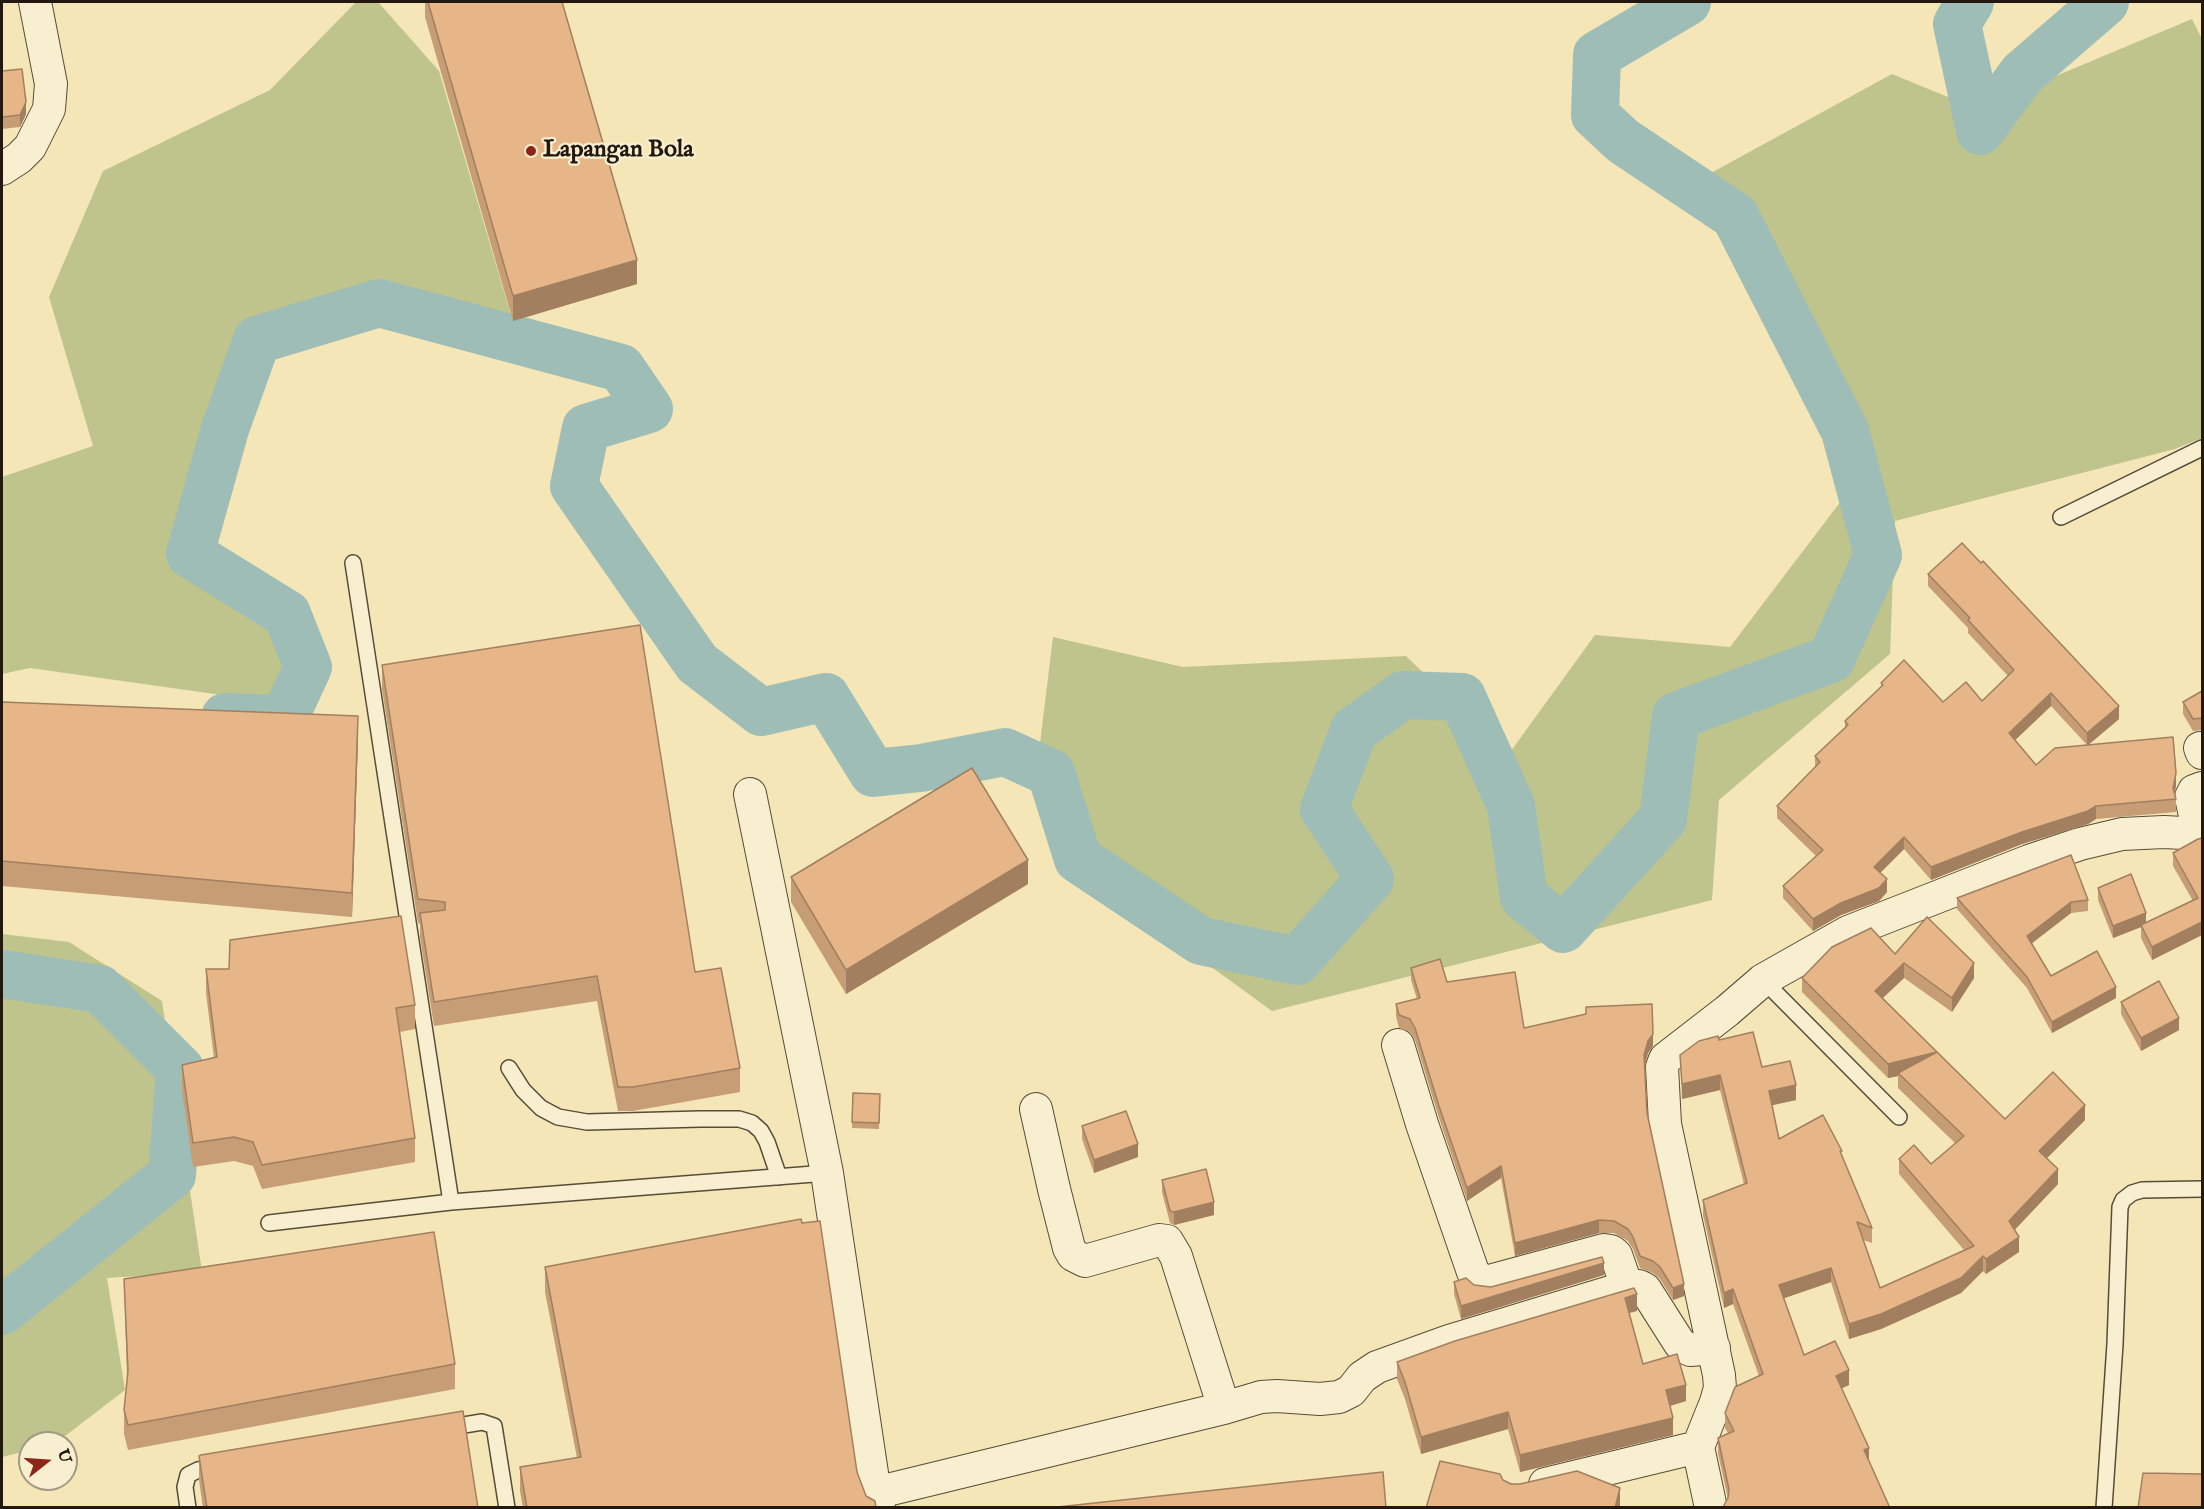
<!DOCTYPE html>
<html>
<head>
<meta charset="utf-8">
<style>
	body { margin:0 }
	#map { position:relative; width:2204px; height:1509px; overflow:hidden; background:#f4e6b6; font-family:"IM FELL English",serif }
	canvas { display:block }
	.frame { position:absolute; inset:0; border:3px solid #22180f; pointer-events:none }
	.north { position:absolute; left:18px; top:1431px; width:60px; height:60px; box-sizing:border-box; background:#f8efd0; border:2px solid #a29983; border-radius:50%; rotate:73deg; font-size:16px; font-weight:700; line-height:24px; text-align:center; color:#22180f }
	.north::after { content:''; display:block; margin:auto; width:21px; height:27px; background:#8f2418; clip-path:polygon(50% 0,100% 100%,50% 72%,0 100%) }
</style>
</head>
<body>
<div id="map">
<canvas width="2204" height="1509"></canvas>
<div class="frame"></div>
<div class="north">U</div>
</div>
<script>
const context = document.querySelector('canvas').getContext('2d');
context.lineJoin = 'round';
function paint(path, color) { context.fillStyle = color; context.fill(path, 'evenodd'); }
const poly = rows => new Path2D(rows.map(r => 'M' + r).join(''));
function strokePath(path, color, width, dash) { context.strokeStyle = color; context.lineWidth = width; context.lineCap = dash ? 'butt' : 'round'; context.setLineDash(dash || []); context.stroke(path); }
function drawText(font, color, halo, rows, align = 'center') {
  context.font = font + ' "IM FELL English",serif'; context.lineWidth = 4.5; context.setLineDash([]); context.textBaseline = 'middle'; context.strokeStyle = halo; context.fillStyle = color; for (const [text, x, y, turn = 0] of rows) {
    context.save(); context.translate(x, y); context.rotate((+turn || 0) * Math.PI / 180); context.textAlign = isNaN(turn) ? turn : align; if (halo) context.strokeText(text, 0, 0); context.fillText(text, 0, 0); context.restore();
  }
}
paint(poly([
	[356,2,378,2,439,71,520,346,342,298,249,324,190,477,222,562,325,649,300,706,30,668,2,674,2,477,93,446,49,297,103,171,270,90],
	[2192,19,2202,39,2202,438,2175,449,1895,521,1890,654,1719,800,1712,900,1272,1011,1057,855,1036,776,1053,637,1183,667,1406,656,1508,755,1595,635,1730,647,1854,484,1700,179,1892,74,1977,109],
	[2,934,69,942,162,1001,202,1272,107,1278,125,1390,56,1443,30,1443,30,1450,2,1457]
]), '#bec48c');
strokePath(poly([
	[1970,2,1957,24,1980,131,2022,74,2105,2],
	[225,717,284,719,308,667,287,614,190,554,225,429,257,340,379,303,621,368,649,409,586,428,574,486,697,663,761,712,826,697,873,773,921,768,1005,752,1051,773,1078,859,1201,941,1297,961,1370,879,1324,809,1354,730,1403,695,1462,697,1511,806,1524,897,1563,929,1663,819,1676,716,1831,659,1878,555,1845,431,1735,216,1623,141,1595,115,1597,55,1687,2],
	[2,974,100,989,180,1069,172,1175,2,1311]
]), '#9fbdb7', 48);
const lane = poly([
	[2061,517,2202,448],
	[353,563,451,1202],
	[1763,980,1899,1117],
	[509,1068,523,1090,541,1108,558,1117,587,1122,700,1119,739,1119,752,1123,761,1131,767,1142,779,1177],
	[269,1223,451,1202,827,1173],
	[446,1428,482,1422,494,1426,507,1508],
	[188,1508,185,1487,188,1475,198,1470,219,1467],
	[2104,1508,2115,1344,2120,1207,2123,1200,2132,1193,2142,1190,2202,1189]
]);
const street = poly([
	[2,169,19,158,30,147,49,109,51,84,35,2],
	[2200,748,2202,753],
	[750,794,827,1173,875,1493,879,1508],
	[2199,834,2191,797,2194,791,2202,788],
	[1398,1045,1422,1124,1473,1272,1480,1280,1486,1282,1604,1250,1611,1251,1616,1255,1627,1287],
	[1036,1109,1054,1189,1069,1248,1073,1255,1085,1261,1159,1240,1167,1241,1176,1256,1224,1408],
	[1545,1484,1698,1447],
	[875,1493,1224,1408,1261,1397,1277,1396,1320,1399,1339,1397,1351,1391,1362,1377,1377,1367,1449,1341,1627,1287,1639,1286,1645,1289,1680,1344,1690,1350,1714,1348],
	[1711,1508,1698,1447,1716,1402,1720,1388,1719,1375,1665,1124,1662,1067,1665,1059,1727,1011,1763,980,1848,932,2029,861,2080,844,2122,834,2164,832,2202,834]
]);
strokePath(lane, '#564c39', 18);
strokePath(street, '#564c39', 34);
strokePath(lane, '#f8efd0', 15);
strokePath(street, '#f8efd0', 32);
paint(poly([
	[425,2,562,2,637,284,513,321,425,17],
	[2,71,26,114,20,127,2,129],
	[1928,574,2119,719,2088,745,2176,786,2175,794,2176,799,2176,812,2096,819,2088,824,2022,844,1931,880,1904,849,1880,873,1887,892,1879,901,1841,915,1813,931,1783,898,1783,886,1816,856,1777,818,1777,806,1815,767,1815,756,1845,727,1845,721,1881,688,1881,683,1943,702,1982,701,2008,676,1968,633,1968,628,1928,586],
	[2051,706,2087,745,2036,765,2015,740],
	[382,665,695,972,740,1068,740,1092,633,1111,618,1111,597,1001,434,1026,420,937,420,924,418,923,382,689],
	[2202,691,2202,730,2193,731,2183,714,2183,702],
	[2,702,358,740,352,917,2,886],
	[2202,838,2202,935,2152,960,2141,938,2141,927,2113,938,2098,900,2098,888,2146,923,2193,901,2173,866,2173,853],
	[791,877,1028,884,846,994,791,902],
	[1957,898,2088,900,2088,911,2071,913,2032,943,2051,976,2116,998,2052,1033,2027,988,1957,909],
	[1895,954,1974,978,1952,1012,1904,978,1883,998,2005,1119,2085,1120,2046,1159,2058,1184,2014,1230,2019,1252,1986,1274,1983,1271,1961,1293,1881,1329,1849,1339,1831,1282,1784,1298,1804,1355,1849,1385,1842,1388,1869,1460,1890,1508,1724,1508,1724,1505,1728,1499,1718,1453,1718,1438,1728,1433,1725,1428,1725,1413,1759,1376,1733,1304,1724,1308,1703,1215,1703,1200,1744,1184,1720,1090,1682,1099,1680,1055,1719,1040,1762,1067,1796,1100,1772,1105,1779,1139,1842,1157,1872,1228,1872,1243,1863,1240,1880,1288,1964,1250,1899,1174,1899,1159,1931,1164,1955,1143,1898,1088,1898,1076,1888,1078,1802,992,1802,978],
	[1411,968,1447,982,1524,1028,1653,1046,1648,1053,1645,1066,1647,1113,1684,1296,1673,1300,1660,1279,1653,1273,1640,1268,1633,1249,1628,1241,1614,1233,1599,1233,1515,1256,1501,1178,1467,1201,1439,1118,1415,1040,1410,1032,1399,1028,1396,1016,1396,1004,1417,999,1411,980],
	[206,969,415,1005,415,1029,400,1032,415,1138,415,1162,262,1189,253,1166,234,1161,193,1167,182,1090,182,1065,214,1058,206,993],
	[2121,1002,2179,1030,2141,1051,2121,1014],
	[880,1094,879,1129,852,1128,852,1122],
	[1082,1126,1138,1157,1094,1173,1082,1139],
	[1162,1180,1214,1215,1174,1225,1170,1223,1162,1192],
	[545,1267,857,1472,866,1496,876,1508,523,1508,520,1491,520,1467,577,1458,545,1292],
	[1604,1275,1461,1319,1454,1294,1454,1282,1491,1287],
	[124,1279,455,1364,455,1389,128,1450,124,1434,124,1410,127,1379],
	[1637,1311,1629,1313,1643,1364,1686,1401,1670,1406,1673,1435,1520,1472,1508,1429,1421,1454,1405,1399,1397,1379,1397,1362],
	[199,1456,478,1508,203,1508,199,1480]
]), '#c69d75');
paint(poly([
	[26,102,26,114,20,127,20,115],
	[637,260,637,284,513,321,513,296],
	[2051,693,2051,706,2009,746,2009,733],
	[2119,706,2119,719,2087,746,2087,733],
	[358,716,358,740,352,917,352,893],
	[2176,773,2176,786,2173,801,2173,788],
	[2096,806,2096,819,2088,824,2022,844,1931,880,1931,867,2022,832],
	[1904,837,1904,849,1874,879,1874,867],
	[1028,860,1028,884,846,994,846,970],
	[1887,879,1887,892,1879,901,1841,915,1813,931,1813,919,1841,903],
	[2071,902,2071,913,2027,947,2027,936],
	[2146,913,2146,925,2141,925,2141,927,2113,938,2113,926],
	[2202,922,2202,935,2152,960,2152,947],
	[1904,963,1904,978,1875,1005,1875,991],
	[1974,963,1974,978,1952,1012,1952,998],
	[2116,987,2116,998,2052,1033,2052,1022],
	[2179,1018,2179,1030,2141,1051,2141,1038],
	[1653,1034,1653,1046,1648,1053,1644,1067,1644,1055,1648,1041],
	[1937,1052,1898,1073,1898,1076,1888,1078,1888,1064],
	[1720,1075,1720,1090,1682,1099,1682,1084],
	[1796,1085,1796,1100,1769,1106,1769,1091],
	[2085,1105,2085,1120,2039,1166,2039,1151],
	[1138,1144,1138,1157,1094,1173,1094,1160],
	[1501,1166,1501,1178,1467,1201,1467,1188],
	[2058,1169,2058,1184,2009,1236,2009,1221],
	[1214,1202,1214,1215,1174,1225,1174,1212],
	[1599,1220,1599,1233,1515,1256,1515,1243],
	[2019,1237,2019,1252,1986,1274,1986,1259],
	[1983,1256,1983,1271,1961,1293,1881,1329,1849,1339,1849,1324],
	[1604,1263,1604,1275,1461,1319,1461,1306],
	[1831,1268,1831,1282,1779,1300,1779,1285],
	[1684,1284,1684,1296,1673,1300,1673,1288],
	[1733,1289,1733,1304,1724,1308,1724,1293],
	[1637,1294,1637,1311,1625,1314,1625,1298],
	[1849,1370,1849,1385,1836,1391,1836,1376],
	[1686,1385,1686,1401,1666,1407,1666,1390],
	[1508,1412,1508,1429,1421,1454,1421,1437],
	[1673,1418,1673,1435,1520,1472,1520,1455],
	[1869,1448,1869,1463,1864,1450],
	[1620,1488,1620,1508,1615,1508]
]), '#a17f5f');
const building = poly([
	[428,2,562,2,637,260,513,296,428,2],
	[22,69,26,102,20,115,2,117,2,71,22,69],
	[1962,543,1981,563,1983,561,2119,706,2087,733,2051,693,2009,733,2036,765,2055,748,2173,737,2176,773,2173,788,2176,799,2096,806,2088,811,2022,832,1931,867,1904,837,1874,867,1887,879,1879,888,1841,903,1813,919,1783,886,1823,850,1777,806,1820,762,1815,756,1848,725,1845,721,1883,685,1881,683,1904,660,1943,702,1966,682,1982,701,2014,670,1968,620,1970,618,1928,574,1962,543],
	[640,625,695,972,721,968,740,1068,633,1087,618,1087,597,976,434,1002,420,913,445,910,445,902,418,899,382,665,640,625],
	[2202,691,2202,718,2193,719,2183,702,2202,691],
	[2,702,358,716,352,893,2,861,2,702],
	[972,768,1028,860,846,970,791,877,972,768],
	[2202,838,2202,922,2152,947,2141,925,2198,898,2173,853,2198,839,2202,838],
	[2071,855,2088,900,2071,902,2027,936,2051,976,2097,951,2116,987,2052,1022,2027,977,1957,898,2071,855],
	[2131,874,2146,913,2113,926,2098,888,2131,874],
	[401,916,415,1005,396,1008,415,1138,262,1165,253,1142,234,1137,193,1143,182,1065,217,1057,206,969,229,969,230,940,401,916],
	[1927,917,1974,963,1952,998,1904,963,1875,991,1937,1052,1888,1064,1802,978,1832,947,1871,928,1895,954,1927,917],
	[1440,959,1447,982,1515,972,1524,1028,1586,1014,1586,1007,1652,1004,1653,1034,1648,1041,1644,1055,1647,1113,1684,1284,1673,1288,1660,1267,1653,1261,1640,1256,1633,1237,1628,1229,1614,1221,1599,1220,1515,1243,1501,1166,1467,1188,1439,1106,1415,1028,1410,1019,1399,1015,1396,1004,1420,998,1411,968,1440,959],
	[2159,981,2179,1018,2141,1038,2121,1002,2159,981],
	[1753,1032,1762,1067,1790,1061,1796,1085,1769,1091,1779,1139,1823,1115,1842,1151,1840,1151,1872,1228,1857,1222,1880,1288,1974,1246,1899,1159,1914,1145,1931,1164,1964,1136,1898,1073,1937,1052,2005,1119,2053,1072,2085,1105,2039,1151,2058,1169,2009,1221,2019,1237,1986,1259,1983,1256,1961,1278,1881,1314,1849,1324,1831,1268,1779,1285,1804,1355,1835,1341,1849,1370,1836,1376,1869,1448,1864,1450,1890,1508,1725,1508,1724,1505,1728,1498,1729,1489,1718,1438,1734,1431,1725,1413,1735,1387,1763,1374,1733,1289,1724,1293,1703,1200,1747,1183,1720,1075,1682,1084,1680,1055,1699,1041,1718,1036,1719,1040,1753,1032],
	[853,1093,880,1094,879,1123,852,1122,853,1093],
	[1126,1111,1138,1144,1094,1160,1082,1126,1126,1111],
	[1206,1169,1214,1202,1174,1212,1170,1211,1162,1180,1206,1169],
	[801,1219,802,1223,820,1221,857,1472,866,1496,875,1501,876,1508,527,1508,520,1467,581,1457,545,1267,801,1219],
	[434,1232,455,1364,128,1425,124,1410,128,1371,124,1279,434,1232],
	[1602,1257,1604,1263,1461,1306,1454,1282,1466,1278,1474,1285,1491,1287,1602,1257],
	[1634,1288,1637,1294,1625,1298,1643,1364,1677,1354,1686,1385,1666,1390,1673,1418,1520,1455,1508,1412,1421,1437,1405,1382,1397,1362,1455,1341,1634,1288],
	[463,1411,478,1508,207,1508,199,1456,201,1455,463,1411],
	[1440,1461,1500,1474,1503,1480,1511,1484,1520,1484,1577,1471,1620,1488,1615,1508,1426,1508,1440,1461],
	[1383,1472,1386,1508,1048,1508,1383,1472],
	[2143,1473,2202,1474,2202,1508,2138,1508,2143,1473]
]);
paint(building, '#e6b688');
strokePath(building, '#a17f5f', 1.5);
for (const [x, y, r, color] of [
	[531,151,6,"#8f2418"]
]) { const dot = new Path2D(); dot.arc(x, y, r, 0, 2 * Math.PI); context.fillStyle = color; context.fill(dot); strokePath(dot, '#f8efd0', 2); }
drawText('bold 24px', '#22180f', '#f8efd0', [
	["Lapangan Bola",543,151]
], 'left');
</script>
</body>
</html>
